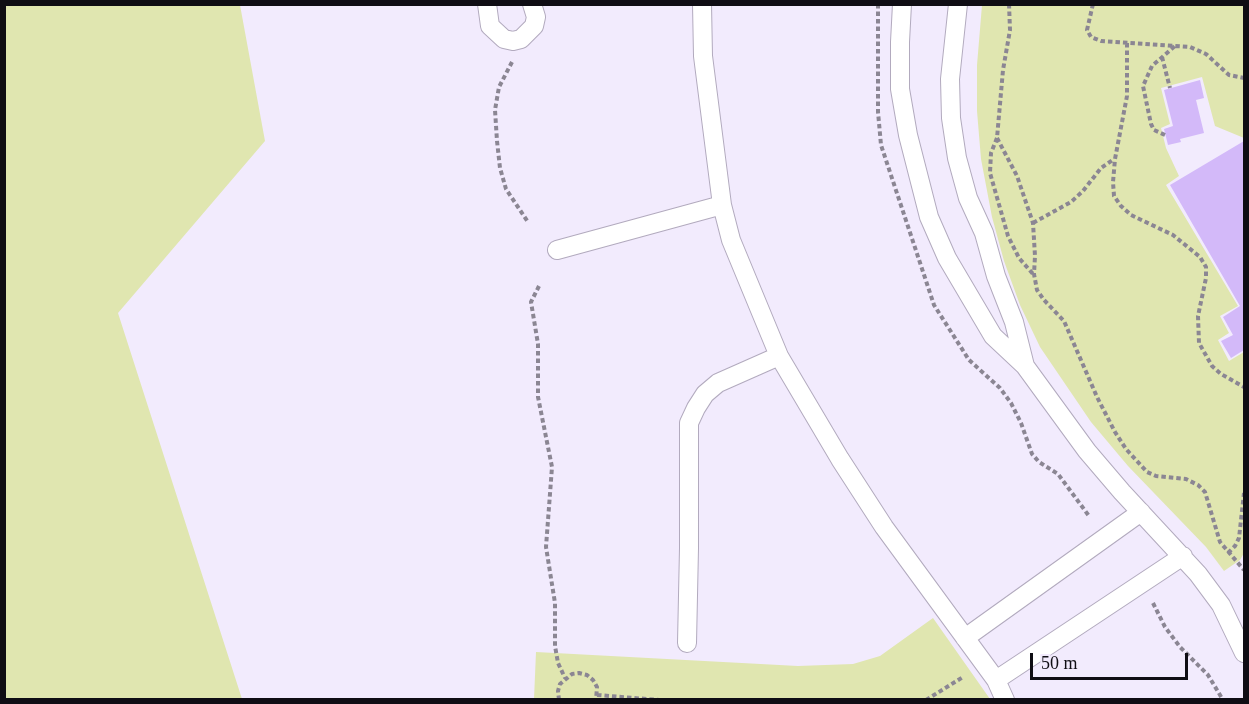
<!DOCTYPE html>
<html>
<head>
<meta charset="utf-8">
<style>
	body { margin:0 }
	#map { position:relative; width:1249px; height:704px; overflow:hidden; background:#f2ebfd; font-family:"Times New Roman",serif }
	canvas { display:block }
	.frame { position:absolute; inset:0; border:6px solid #0f0d14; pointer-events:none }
	.scale { position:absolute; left:1030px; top:653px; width:158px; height:27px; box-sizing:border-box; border:3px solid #0f0d14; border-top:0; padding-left:8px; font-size:18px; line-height:21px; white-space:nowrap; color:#0f0d14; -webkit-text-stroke:4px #f2ebfd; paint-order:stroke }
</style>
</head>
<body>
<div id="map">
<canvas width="1249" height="704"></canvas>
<div class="frame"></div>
<div class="scale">50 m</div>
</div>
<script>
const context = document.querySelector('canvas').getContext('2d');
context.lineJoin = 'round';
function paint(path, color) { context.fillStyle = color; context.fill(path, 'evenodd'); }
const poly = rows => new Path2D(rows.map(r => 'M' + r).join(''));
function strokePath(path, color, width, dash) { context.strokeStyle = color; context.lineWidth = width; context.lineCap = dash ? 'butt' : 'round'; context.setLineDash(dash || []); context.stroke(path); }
paint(poly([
	[4,5,240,5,265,141,118,313,242,699,5,699],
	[982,5,1244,5,1244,138,1215,126,1202,77,1161,88,1170,124,1161,128,1166,148,1179,176,1166,185,1238,306,1220,316,1229,333,1218,340,1229,361,1244,352,1244,553,1240,560,1224,571,1206,547,1128,466,1091,422,1040,347,1020,305,1004,261,992,217,981,159,977,111,977,65],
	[933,618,990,699,534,699,536,652,798,666,853,664,880,656]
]), '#e0e6b0');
paint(poly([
	[1200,80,1204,98,1196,100,1204,133,1180,139,1181,142,1168,145,1164,129,1173,126,1164,90],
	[1244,141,1244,350,1231,358,1221,341,1233,335,1223,317,1240,306,1170,185]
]), '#d3b9f9');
const minor = poly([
	[487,4,490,26,504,39,513,41,521,39,534,26,536,17,532,4],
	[702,4,703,56,722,205,731,240,779,356,840,459,884,527,996,680,1005,700],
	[902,4,900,42,900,89,908,135,929,217,947,258,993,336,1025,366,1087,451,1122,492,1198,574,1221,605,1244,653],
	[958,4,950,79,951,118,957,158,968,198,984,233,996,276,1014,322,1025,366],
	[557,250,722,205],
	[965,638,1141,512],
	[687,643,689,548,689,423,696,408,705,394,718,383,779,356],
	[996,680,1183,556]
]);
strokePath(minor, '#b2aabe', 20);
strokePath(poly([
	[878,4,878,112,881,145,934,305,969,360,1000,388,1011,403,1021,423,1032,454,1039,462,1058,474,1089,516],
	[1009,4,1010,30,1003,70,997,138,991,153,990,173,1008,236,1019,258,1033,274],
	[1093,4,1087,30,1091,37,1101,41,1190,47,1206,54,1229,75,1244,78],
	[1127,43,1127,96,1115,159,1113,182,1114,196,1121,206,1131,215,1173,235,1200,257,1206,267,1206,278,1198,316,1199,343,1212,366,1221,374,1244,387],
	[1162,57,1170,88],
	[512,62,499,87,495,110,497,141,500,168,506,189,528,222],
	[1165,135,1154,130,1151,124,1143,86,1152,66,1175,46],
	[997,138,1017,176,1033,223,1035,256,1034,274,1037,290,1044,300,1064,321,1097,397,1115,432,1126,449,1147,472,1156,476,1186,479,1198,485,1205,492,1220,542,1244,570],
	[1033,223,1071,202,1083,191,1101,168,1114,159],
	[539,286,531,302,538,344,538,397,552,467,546,547,555,603,555,646,558,663,565,678],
	[1228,553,1235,546,1239,538,1244,493],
	[1153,603,1165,627,1180,647,1208,675,1223,700],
	[597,695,659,700],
	[559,700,558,691,560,684,572,674,579,673,587,675,593,680,597,687,596,700],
	[926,700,963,677]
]), '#8b8693', 4, [4.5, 3]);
strokePath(minor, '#fff', 18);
</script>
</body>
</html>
